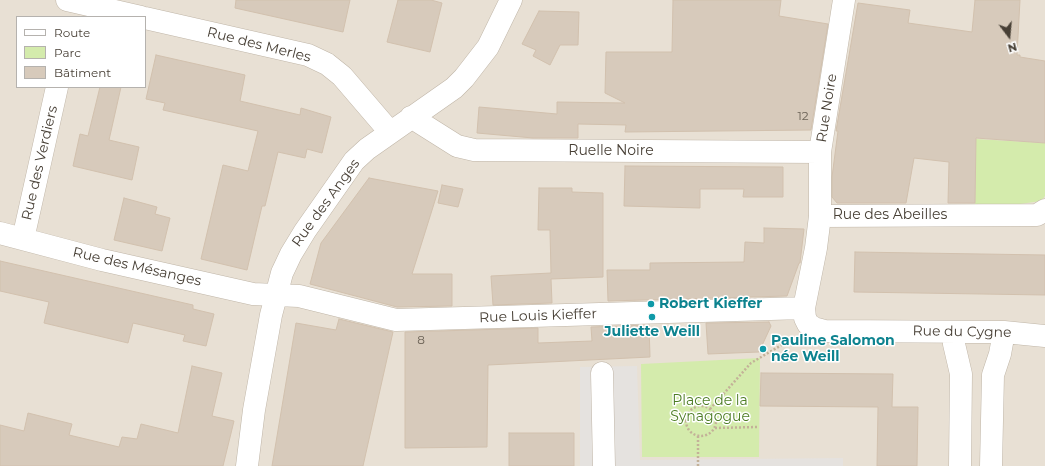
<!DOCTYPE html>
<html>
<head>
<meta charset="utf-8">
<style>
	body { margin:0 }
	#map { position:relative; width:1045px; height:466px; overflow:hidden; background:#f4efe6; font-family:Montserrat,sans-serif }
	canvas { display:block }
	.legend { position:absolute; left:16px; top:16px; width:130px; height:72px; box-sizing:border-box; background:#fff; border:1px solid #b5b2ae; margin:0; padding:5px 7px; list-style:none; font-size:12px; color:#473f35 }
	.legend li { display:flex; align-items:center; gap:8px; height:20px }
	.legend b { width:20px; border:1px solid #b5b2ae }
	.north { position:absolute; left:989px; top:16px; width:40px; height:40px; -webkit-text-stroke:3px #fff; paint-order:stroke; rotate:164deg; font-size:11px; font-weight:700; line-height:16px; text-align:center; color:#473f35 }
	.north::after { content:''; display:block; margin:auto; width:14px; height:18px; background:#473f35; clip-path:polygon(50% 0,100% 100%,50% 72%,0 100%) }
</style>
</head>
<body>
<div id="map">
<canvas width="1045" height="466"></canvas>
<ul class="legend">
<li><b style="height:5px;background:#fff"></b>Route</li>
<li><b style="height:11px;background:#d4ebac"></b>Parc</li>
<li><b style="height:11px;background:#d7cabb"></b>Bâtiment</li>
</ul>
<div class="north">N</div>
</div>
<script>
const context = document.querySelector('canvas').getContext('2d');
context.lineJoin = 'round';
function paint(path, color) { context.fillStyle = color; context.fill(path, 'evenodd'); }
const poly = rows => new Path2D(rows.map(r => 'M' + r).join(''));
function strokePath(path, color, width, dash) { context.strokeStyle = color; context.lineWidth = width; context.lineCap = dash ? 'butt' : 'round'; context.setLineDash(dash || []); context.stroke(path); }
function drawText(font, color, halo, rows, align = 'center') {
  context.font = font + ' Montserrat,sans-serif'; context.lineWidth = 3; context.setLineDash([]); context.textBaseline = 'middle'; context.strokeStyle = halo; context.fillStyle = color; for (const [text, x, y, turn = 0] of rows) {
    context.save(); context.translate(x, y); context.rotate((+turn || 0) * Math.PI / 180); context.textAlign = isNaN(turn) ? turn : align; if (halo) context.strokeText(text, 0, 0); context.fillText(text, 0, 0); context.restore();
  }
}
paint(poly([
	[0,0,1045,0,1045,466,0,466],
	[17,17,145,17,145,87,17,87]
]), '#e8e0d4');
paint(poly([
	[976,139,1045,143,1045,196,1041,201,1020,204,975,205],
	[760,358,759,457,642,457,641,364]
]), '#d4ebac');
paint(poly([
	[637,366,640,460,843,458,843,466,580,466,580,367]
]), '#e5e2df');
const building = poly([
	[236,0,350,0,343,32,235,8,236,0],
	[398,0,431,0,442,3,430,52,387,42,398,0],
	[673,0,781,0,779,16,828,24,811,130,625,132,626,125,578,124,578,138,533,138,477,133,479,107,557,114,557,102,625,103,605,93,606,52,672,52,673,0],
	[975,0,1020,0,1017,55,1020,55,1020,57,1045,61,1045,143,976,138,975,203,948,203,949,162,914,158,906,203,837,203,832,197,832,177,838,131,836,131,858,3,910,10,908,23,972,32,975,0],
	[539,11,579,12,578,45,560,45,550,65,533,56,536,50,522,44,539,11],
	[156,55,245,75,240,101,300,115,301,108,331,117,322,153,307,149,305,158,278,152,265,206,262,206,247,270,201,259,223,165,248,171,258,131,163,110,165,103,146,99,156,55],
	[100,87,121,87,109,140,139,147,132,180,73,166,80,134,88,136,100,87],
	[625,166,783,167,783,197,743,197,744,189,700,189,700,208,624,206,625,166],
	[369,178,438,191,412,274,452,274,452,306,397,307,310,284,321,243,369,178],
	[442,185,463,189,458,207,438,203,442,185],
	[539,188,572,188,572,192,603,193,603,277,551,279,552,303,493,305,491,276,551,273,550,230,538,230,539,188],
	[124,198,157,207,155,214,170,218,162,251,114,240,124,198],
	[764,228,804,229,800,263,799,263,787,296,608,301,607,270,650,270,650,263,744,262,745,242,764,243,764,228],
	[855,252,1045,255,1045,295,854,292,855,252],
	[0,261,193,305,193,309,214,314,206,346,183,341,185,335,133,323,128,343,44,323,49,302,0,291,0,261],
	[339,319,393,332,363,466,272,466,296,323,336,330,339,319],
	[769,322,771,326,759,352,708,354,706,323,769,322],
	[649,325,650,357,488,365,487,447,405,448,405,332,538,328,538,343,592,341,591,327,649,325],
	[192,366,222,373,212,416,234,421,223,466,0,466,0,425,24,431,28,413,72,424,69,435,119,447,122,437,137,439,141,424,178,433,192,366],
	[761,373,893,374,892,407,918,407,917,466,877,466,878,407,760,406,761,373],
	[509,433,574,433,574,466,509,466,509,433]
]);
paint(building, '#d7cabb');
strokePath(building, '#d2c1ae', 1);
const minor = poly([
	[67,0,141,17],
	[145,18,308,55,327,64,342,76,390,132],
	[411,117,457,146,474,150,820,152],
	[1045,210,1037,215,820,216,816,248,804,308,805,318,808,324,814,328,825,331,1004,332,1045,336],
	[820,216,820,152,844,0],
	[0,233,102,260,253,294,299,296,396,320,804,308],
	[23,239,57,87],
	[955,332,954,344,961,374,960,466],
	[602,373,604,466],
	[247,466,254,410,271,315,282,273,291,254,305,231,354,161,367,149,454,88,464,78,488,47,511,0],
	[991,466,993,375,1000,354,1004,332]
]);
strokePath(minor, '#c0b6a8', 23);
strokePath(poly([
	'686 421a15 15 0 1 1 30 0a15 15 0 1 1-30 0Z',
	[710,409,751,363,790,340],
	[715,428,758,427],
	[698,466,698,436]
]), '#c3b198', 2.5, [2, 2]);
strokePath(minor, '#fff', 22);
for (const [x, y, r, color] of [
	[651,304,4,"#0f9aa8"],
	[652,317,4,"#0f9aa8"],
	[763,349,4,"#0f9aa8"]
]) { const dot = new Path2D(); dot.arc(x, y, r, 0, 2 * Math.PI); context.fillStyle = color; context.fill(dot); strokePath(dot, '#fff', 1.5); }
drawText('12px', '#6b6256', null, [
	["12",803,116],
	["8",421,340]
]);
drawText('14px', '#473f35', '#fff', [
	["Rue des Merles",259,45,14],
	["Rue Noire",827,108,-81],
	["Ruelle Noire",611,151],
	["Rue des Verdiers",40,163,-77],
	["Rue des Anges",326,203,-54],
	["Rue des Abeilles",890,215],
	["Rue des Mésanges",137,267,13],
	["Rue Louis Kieffer",538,316,-2],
	["Rue du Cygne",962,332,1]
]);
drawText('bold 14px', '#0d838f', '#fff', [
	["Robert Kieffer",659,304],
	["Juliette Weill",652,332,"center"],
	["Pauline Salomon",771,341],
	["née Weill",771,357]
], 'left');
drawText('14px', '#4d7d24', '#fff', [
	["Place de la",710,401],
	["Synagogue",710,417]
]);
</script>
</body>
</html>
